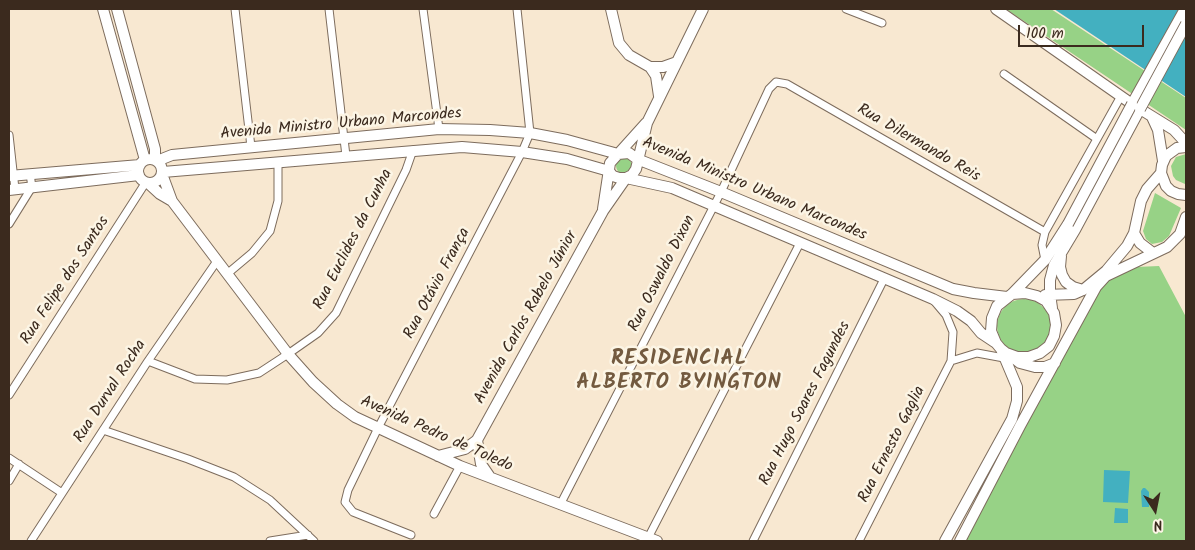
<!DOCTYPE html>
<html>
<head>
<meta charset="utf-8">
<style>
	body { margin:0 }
	#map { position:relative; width:1195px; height:550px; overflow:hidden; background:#f8e8d1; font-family:Kalam,sans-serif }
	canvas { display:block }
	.frame { position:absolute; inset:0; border:10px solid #3b2a1e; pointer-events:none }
	.north { position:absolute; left:1130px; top:485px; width:50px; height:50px; -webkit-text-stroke:4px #fcf5e5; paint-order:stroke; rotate:169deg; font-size:14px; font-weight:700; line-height:20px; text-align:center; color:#3b2a1e }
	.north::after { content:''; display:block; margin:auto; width:18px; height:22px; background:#3b2a1e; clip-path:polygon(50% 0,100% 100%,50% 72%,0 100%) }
	.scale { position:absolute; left:1018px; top:25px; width:126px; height:22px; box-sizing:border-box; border:2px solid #3b2a1e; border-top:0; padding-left:6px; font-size:15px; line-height:18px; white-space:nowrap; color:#3b2a1e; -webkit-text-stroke:4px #fcf5e5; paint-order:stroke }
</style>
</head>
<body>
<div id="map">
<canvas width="1195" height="550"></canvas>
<div class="frame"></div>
<div class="north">N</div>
<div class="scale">100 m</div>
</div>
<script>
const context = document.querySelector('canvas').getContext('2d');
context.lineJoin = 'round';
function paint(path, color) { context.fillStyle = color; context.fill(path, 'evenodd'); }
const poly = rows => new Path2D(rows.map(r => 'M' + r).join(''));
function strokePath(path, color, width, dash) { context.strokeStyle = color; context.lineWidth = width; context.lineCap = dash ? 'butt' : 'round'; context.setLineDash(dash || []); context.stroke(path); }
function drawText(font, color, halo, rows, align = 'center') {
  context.font = font + ' Kalam,sans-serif'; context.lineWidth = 5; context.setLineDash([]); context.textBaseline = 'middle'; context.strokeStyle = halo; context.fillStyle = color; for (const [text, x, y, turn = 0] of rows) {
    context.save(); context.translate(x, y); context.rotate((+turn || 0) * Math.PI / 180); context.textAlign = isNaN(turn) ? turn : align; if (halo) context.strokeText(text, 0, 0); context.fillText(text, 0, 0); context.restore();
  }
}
paint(poly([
	[1006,9,1051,9,1186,98,1186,130],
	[1186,154,1186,184,1185,184,1176,180,1173,176,1171,166,1176,157],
	'616 166a8 8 0 1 1 16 0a8 8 0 1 1-16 0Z',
	[1155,193,1181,208,1169,236,1162,242,1152,244,1146,239,1143,231],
	[1159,266,1186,317,1186,541,962,541,1102,285,1118,274,1136,267],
	'997 326a27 27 0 1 1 54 0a27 27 0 1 1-54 0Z'
]), '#97d286');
paint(poly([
	[1054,9,1186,9,1186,97],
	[1104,470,1130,471,1128,503,1103,502],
	[1143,488,1145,488,1149,492,1149,507,1142,507,1141,491],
	[1115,508,1128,509,1128,523,1114,523]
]), '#43b0c0');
const street = poly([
	[235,9,251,147],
	[329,9,346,156],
	[423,9,439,129],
	[846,9,882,23],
	[1004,74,1097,139],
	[9,135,15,189],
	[9,224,32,187,30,174],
	[1045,260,1042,245,1045,232,1121,96],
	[227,274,252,253,270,231,278,201,278,162],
	[148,361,195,379,227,380,259,373,288,354,318,333,336,313,406,170,413,150],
	[951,361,977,353,1004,358],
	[9,395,146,182],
	[103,430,188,459,234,477,270,500,314,541],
	[9,458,62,493],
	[9,481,19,464],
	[560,505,721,192,769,89,776,82,787,84,1045,232],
	[434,514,460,466],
	[411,535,353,512,345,502,348,490,378,428,522,152,530,133,517,9],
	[648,538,800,243],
	[31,541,148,361,217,261],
	[270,541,308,535],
	[753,541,884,279],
	[859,541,951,361,953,332,946,315,935,302]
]);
const secondary = poly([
	[103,9,145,160],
	[117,9,155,149,155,160],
	[611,9,619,43,629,55,650,67,663,67,677,62],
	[996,9,1132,104,1174,130,1186,143],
	[650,67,656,76,659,96],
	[1132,104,1185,9],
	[1152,117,1158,130,1163,161],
	[1186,147,1177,148,1166,156,1162,165,1161,173,1166,186,1171,191,1178,194,1186,195],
	'138 171a12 12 0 1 1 24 0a12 12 0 1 1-24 0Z',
	[157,161,172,155,439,129,490,130,530,133,567,140,618,154,629,153,637,159,721,192,953,289,974,293,1007,297],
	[163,172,462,147,522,152,567,159,609,171,613,176,619,178,626,178,672,188,933,299,957,311,971,321,981,333,996,343],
	[162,174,172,201,288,354,313,382,337,404,355,417,460,466,657,541],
	[9,176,140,165],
	[148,183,160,194,172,201],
	[9,190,139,175],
	[603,209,610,163,646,123],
	[1134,233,1140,243,1153,253],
	[1061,256,1060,267,1062,275,1066,282,1073,287,1083,290],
	[1012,294,1025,293,1037,296,1046,301,1054,313,1056,325,1054,336,1049,346,1040,353,1029,357,1017,357,1006,353,1001,349,996,343,991,331,992,318,997,306,1012,294,1045,260,1068,224],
	[1045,295,1074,294,1083,290,1106,271,1127,246,1134,233,1141,201,1147,189,1161,173],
	[1052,308,1050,294,1050,280,1054,265,1075,230,1140,109],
	[1015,359,1020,363,1035,367,1045,367,1055,363],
	[477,440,481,464,490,477],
	[438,456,465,449,477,440,603,211,626,178,632,175,636,169,647,123,703,9],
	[945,541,1012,419,1017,401,1017,387,1001,349],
	[960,541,1020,426,1096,287,1106,276,1167,247,1180,234,1186,217]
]);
strokePath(street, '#7d6c5d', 9);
strokePath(secondary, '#7d6c5d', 12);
strokePath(street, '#fff', 7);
strokePath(secondary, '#fff', 10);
const secondaryBridge = poly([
	[1140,109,1186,24],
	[1068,224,1132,104]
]);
strokePath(secondaryBridge, '#7d6c5d', 12, []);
strokePath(secondaryBridge, '#fff', 10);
drawText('16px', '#3b2a1e', '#fcf5e5', [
	["Avenida Ministro Urbano Marcondes",341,125,-5],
	["Rua Dilermando Reis",918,144,30],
	["Avenida Ministro Urbano Marcondes",754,190,23],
	["Rua Euclides da Cunha",354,240,-63],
	["Rua Oswaldo Dixon",663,274,-63],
	["Rua Felipe dos Santos",66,281,-57],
	["Rua Otávio França",438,284,-62],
	["Avenida Carlos Rabelo Júnior",527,318,-61],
	["Rua Durval Rocha",111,392,-57],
	["Rua Hugo Soares Fagundes",806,404,-63],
	["Avenida Pedro de Toledo",436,435,24],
	["Rua Ernesto Gaglia",893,445,-63]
]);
context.letterSpacing = '1px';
drawText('bold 21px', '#735a3f', '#fcf5e5', [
	["RESIDENCIAL",679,360],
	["ALBERTO BYINGTON",679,384]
]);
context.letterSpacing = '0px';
</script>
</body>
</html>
